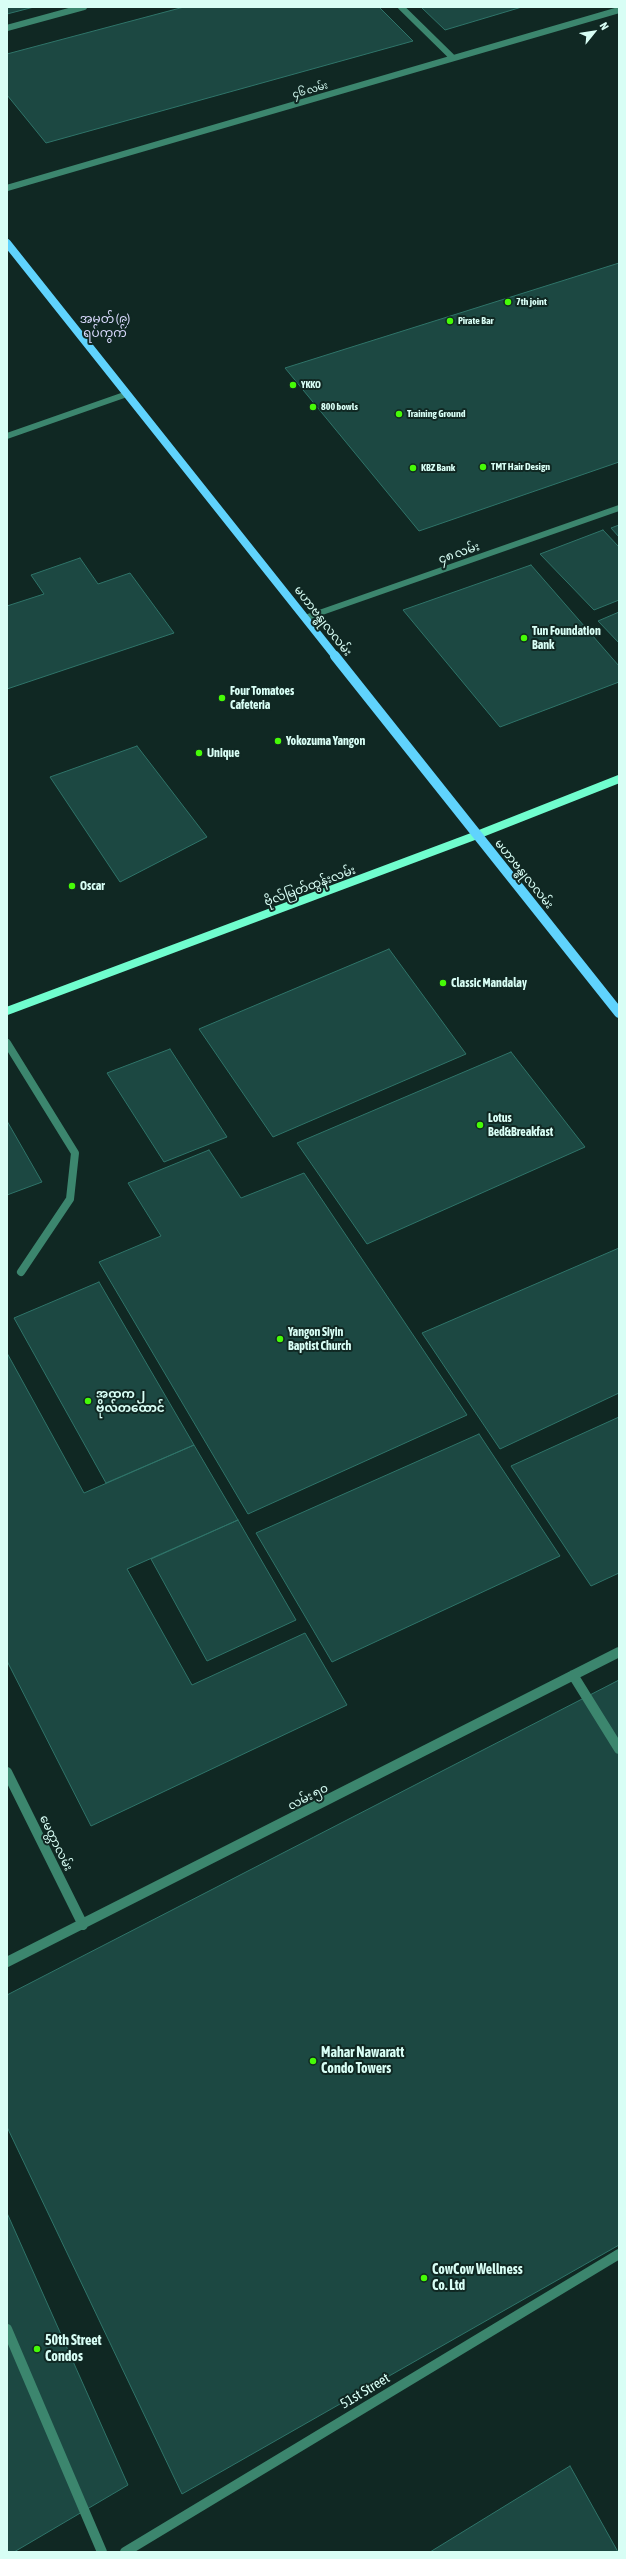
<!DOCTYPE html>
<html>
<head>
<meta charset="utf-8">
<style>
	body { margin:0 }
	#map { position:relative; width:626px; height:2559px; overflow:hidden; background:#102823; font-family:"Asap Condensed",sans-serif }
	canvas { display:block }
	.frame { position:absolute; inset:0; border:8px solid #d8fef5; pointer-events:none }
	.north { position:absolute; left:574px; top:12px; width:40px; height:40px; -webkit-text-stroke:3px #102823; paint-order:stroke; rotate:60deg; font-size:11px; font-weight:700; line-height:16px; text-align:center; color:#d8fef5 }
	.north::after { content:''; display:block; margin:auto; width:14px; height:18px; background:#d8fef5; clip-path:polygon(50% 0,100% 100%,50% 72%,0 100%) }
</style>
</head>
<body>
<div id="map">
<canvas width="626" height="2559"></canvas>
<div class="frame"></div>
<div class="north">N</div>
</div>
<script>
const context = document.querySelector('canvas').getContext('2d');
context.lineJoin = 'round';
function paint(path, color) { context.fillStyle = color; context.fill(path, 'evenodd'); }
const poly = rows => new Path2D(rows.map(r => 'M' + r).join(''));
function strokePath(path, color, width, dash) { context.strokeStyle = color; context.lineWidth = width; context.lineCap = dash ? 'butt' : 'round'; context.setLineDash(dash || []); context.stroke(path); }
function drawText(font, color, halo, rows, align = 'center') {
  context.font = font + ' "Asap Condensed","Noto Sans Myanmar",sans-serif'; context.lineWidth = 4; context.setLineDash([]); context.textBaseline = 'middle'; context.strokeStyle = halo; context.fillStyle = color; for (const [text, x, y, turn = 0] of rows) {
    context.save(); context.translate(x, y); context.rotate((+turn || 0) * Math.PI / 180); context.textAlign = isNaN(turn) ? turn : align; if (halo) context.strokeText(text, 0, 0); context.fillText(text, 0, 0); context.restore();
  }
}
const building = poly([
	[7,7,34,7,7,14,7,7],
	[184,7,379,7,413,41,46,143,7,95,7,54,184,7],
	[421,7,522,7,445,30,421,7],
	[619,263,619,462,419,531,285,368,619,263],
	[619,525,619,537,611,528,619,525],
	[603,530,619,547,619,600,594,610,540,554,603,530],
	[80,558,98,584,130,573,174,633,7,689,7,606,44,594,31,575,80,558],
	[531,565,619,666,619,682,500,727,403,610,531,565],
	[619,612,619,643,598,621,619,612],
	[137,746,207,837,120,882,50,777,137,746],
	[389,949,466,1054,273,1137,199,1029,389,949],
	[170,1049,227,1137,164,1162,107,1073,170,1049],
	[511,1052,585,1147,367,1244,297,1143,511,1052],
	[7,1121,42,1182,7,1195,7,1121],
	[209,1150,241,1198,304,1173,467,1415,248,1514,99,1262,161,1236,128,1183,209,1150],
	[619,1248,619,1393,500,1449,422,1333,619,1248],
	[99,1282,194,1445,106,1483,14,1318,99,1282],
	[7,1353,84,1493,194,1445,238,1520,127,1569,192,1685,305,1633,347,1705,91,1826,7,1661,7,1353],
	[619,1417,619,1573,591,1586,511,1466,619,1417],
	[479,1434,560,1556,332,1662,256,1533,479,1434],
	[238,1520,296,1620,207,1661,151,1559,238,1520],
	[619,1680,619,2245,182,2494,7,2127,7,1995,619,1680],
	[7,2213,128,2485,14,2552,7,2552,7,2213],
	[570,2466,618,2552,430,2552,570,2466]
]);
paint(building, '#1c4842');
strokePath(building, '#2f7469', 1);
strokePath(poly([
	[7,436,127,394]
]), '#3c866e', 6);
strokePath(poly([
	[7,1043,75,1153,70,1199,21,1272]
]), '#3c866e', 8);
strokePath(poly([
	[401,7,453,58],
	[7,28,84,7],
	[7,188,619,10],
	[305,618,619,508]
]), '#3c866e', 6);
strokePath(poly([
	[573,1675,619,1749],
	[7,1772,83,1925],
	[7,1962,619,1652],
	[7,2329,102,2552],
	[125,2552,619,2254]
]), '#3c866e', 10);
strokePath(poly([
	[7,1011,477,835,619,779]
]), '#70fdce', 8);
strokePath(poly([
	[7,243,336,657]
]), '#60d3fd', 8);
strokePath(poly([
	[335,656,619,1013]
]), '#60d3fd', 10);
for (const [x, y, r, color] of [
	[508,302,4,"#46fb07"],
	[450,321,4,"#46fb07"],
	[293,385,4,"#46fb07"],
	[313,407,4,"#46fb07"],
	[399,414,4,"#46fb07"],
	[483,467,4,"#46fb07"],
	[413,468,4,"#46fb07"],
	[524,638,4,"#46fb07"],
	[222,698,4,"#46fb07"],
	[278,741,4,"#46fb07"],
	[199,753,4,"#46fb07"],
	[72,886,4,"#46fb07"],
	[443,983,4,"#46fb07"],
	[480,1125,4,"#46fb07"],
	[280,1339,4,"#46fb07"],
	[88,1401,4,"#46fb07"],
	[313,2061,4,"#46fb07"],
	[424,2278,4,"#46fb07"],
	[37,2349,4,"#46fb07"]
]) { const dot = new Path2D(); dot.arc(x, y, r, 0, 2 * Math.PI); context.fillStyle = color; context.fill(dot); strokePath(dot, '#102823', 1.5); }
drawText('10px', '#d8fef5', '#102823', [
	["၄၆ လမ်း",310,90,-16]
]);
drawText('bold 10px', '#d8fef5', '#102823', [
	["7th joint",516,302],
	["Pirate Bar",458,321],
	["YKKO",301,385],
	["800 bowls",321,407],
	["Training Ground",407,414],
	["TMT Hair Design",491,467],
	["KBZ Bank",421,468]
], 'left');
drawText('12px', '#dadafe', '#102823', [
	["အမှတ် (၉)",105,319],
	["ရပ်ကွက်",105,333]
]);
drawText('12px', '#d8fef5', '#102823', [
	["၄၈ လမ်း",459,553,-19],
	["မဟာဗန္ဓုလလမ်း",323,621,52],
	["မဟာဗန္ဓုလလမ်း",524,874,51],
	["ဗိုလ်မြတ်ထွန်းလမ်း",310,886,-20],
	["လမ်း ၅၀",308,1797,-27],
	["မေတ္တာလမ်း",56,1843,64]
]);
drawText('bold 12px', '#d8fef5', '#102823', [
	["Tun Foundation",532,631],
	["Bank",532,645],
	["Four Tomatoes",230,691],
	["Cafeteria",230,705],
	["Yokozuma Yangon",286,741],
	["Unique",207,753],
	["Oscar",80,886],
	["Classic Mandalay",451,983],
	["Lotus",488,1118],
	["Bed&Breakfast",488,1132],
	["Yangon Siyin",288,1332],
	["Baptist Church",288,1346],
	["အထက ၂",96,1394],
	["ဗိုလ်တထောင်",96,1408]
], 'left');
drawText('bold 14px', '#d8fef5', '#102823', [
	["Mahar Nawaratt",321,2053],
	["Condo Towers",321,2069],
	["CowCow Wellness",432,2270],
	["Co. Ltd",432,2286],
	["50th Street",45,2341],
	["Condos",45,2357]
], 'left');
drawText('14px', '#d8fef5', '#102823', [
	["51st Street",365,2391,-31]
]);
</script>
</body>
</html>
